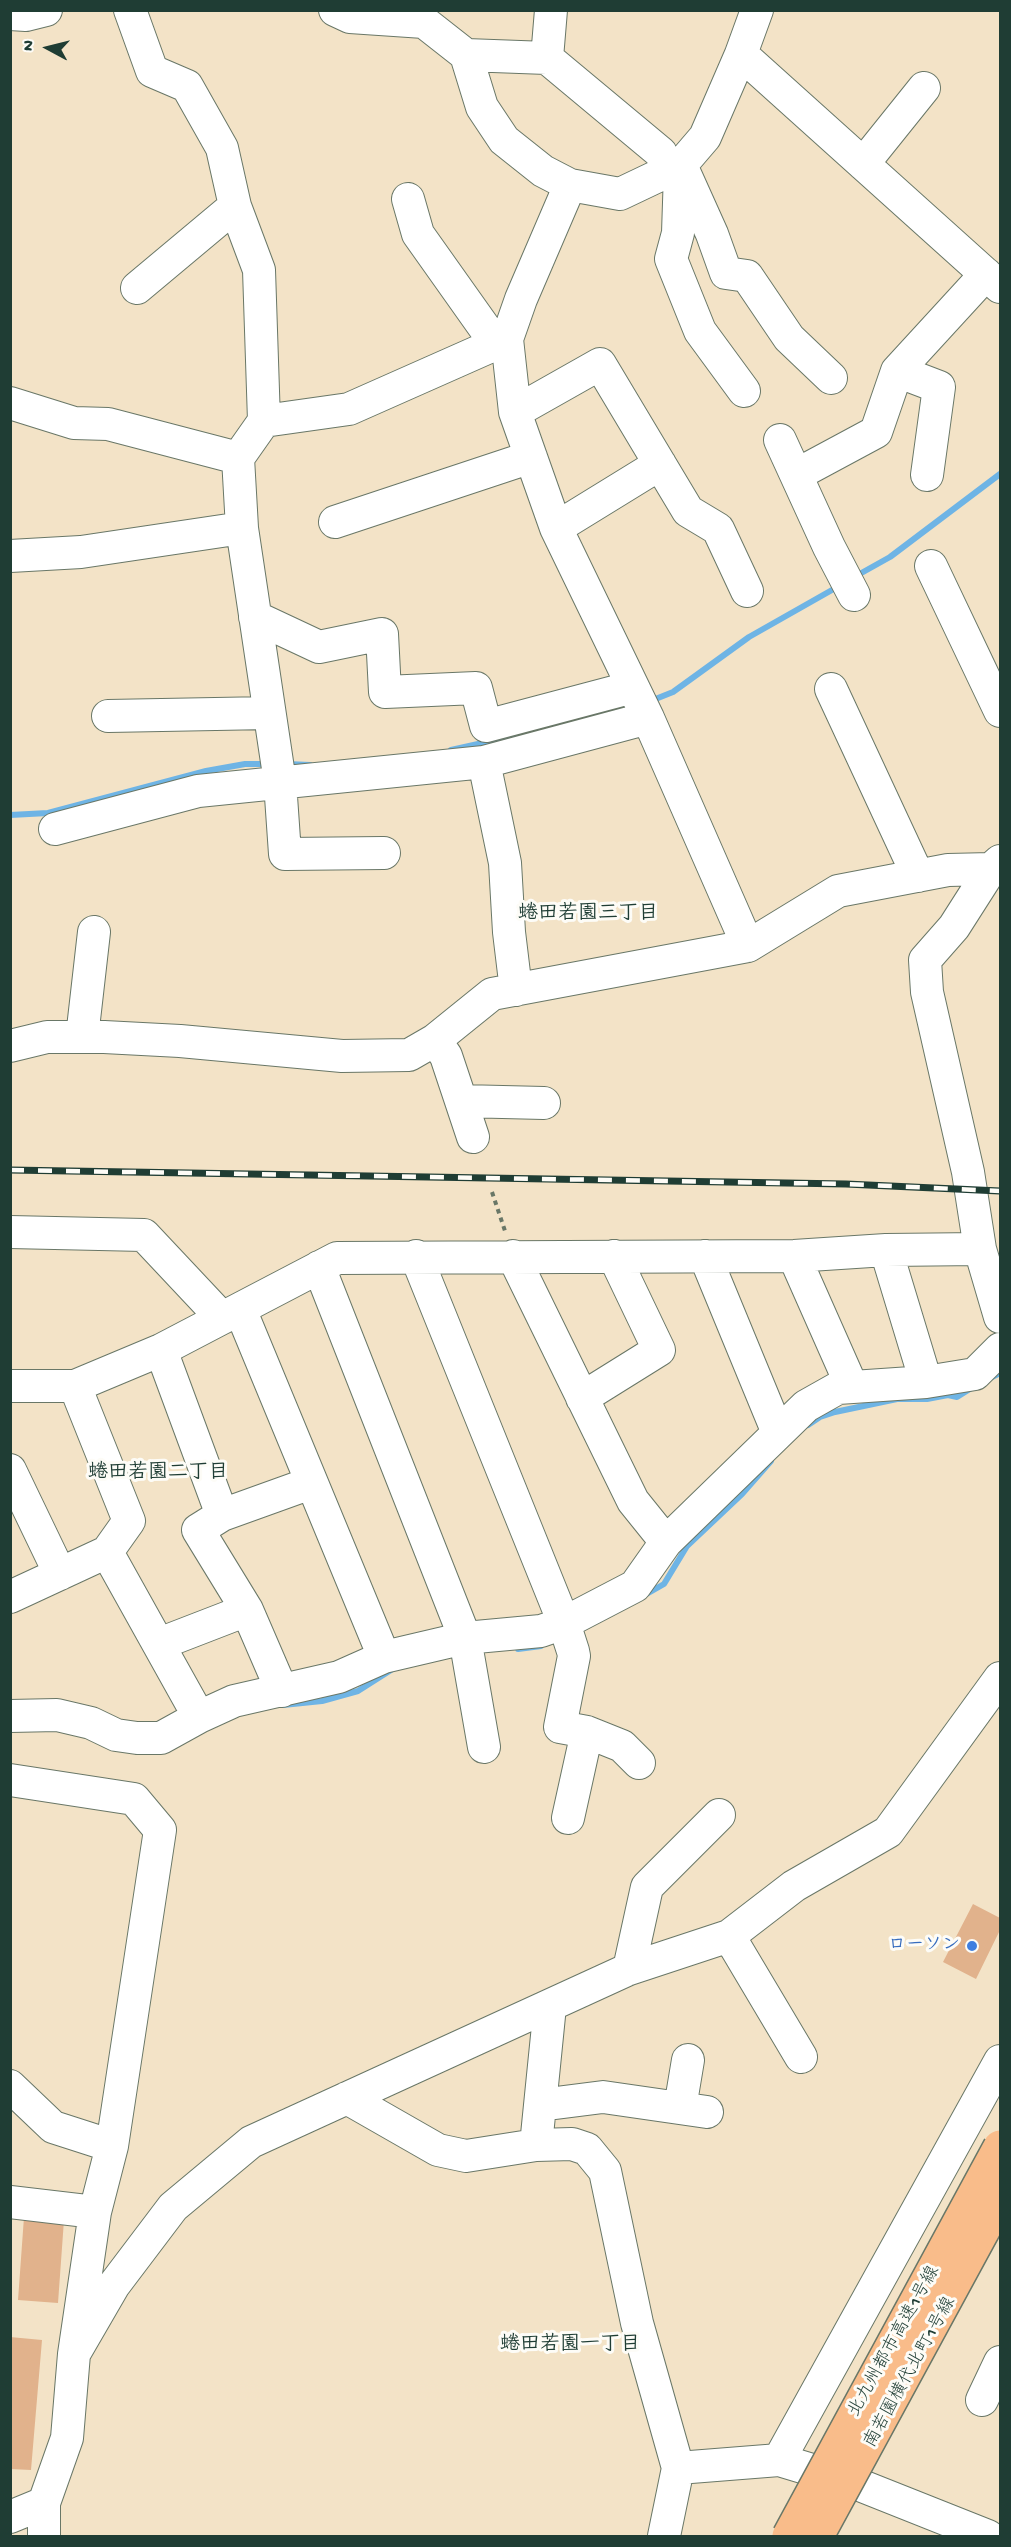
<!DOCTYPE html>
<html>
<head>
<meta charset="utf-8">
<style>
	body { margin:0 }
	#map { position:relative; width:1011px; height:2547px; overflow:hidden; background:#f3e3c7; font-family:"Gochi Hand",sans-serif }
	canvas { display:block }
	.frame { position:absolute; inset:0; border:12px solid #1f3d34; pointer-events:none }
	.north { position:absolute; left:18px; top:18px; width:60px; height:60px; -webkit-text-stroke:4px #fdfcf7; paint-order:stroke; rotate:277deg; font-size:16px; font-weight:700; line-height:24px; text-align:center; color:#1f3d34 }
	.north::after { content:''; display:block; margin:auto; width:21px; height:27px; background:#1f3d34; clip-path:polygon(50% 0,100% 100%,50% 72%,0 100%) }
</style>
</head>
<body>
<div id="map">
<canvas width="1011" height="2547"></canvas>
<div class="frame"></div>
<div class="north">N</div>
</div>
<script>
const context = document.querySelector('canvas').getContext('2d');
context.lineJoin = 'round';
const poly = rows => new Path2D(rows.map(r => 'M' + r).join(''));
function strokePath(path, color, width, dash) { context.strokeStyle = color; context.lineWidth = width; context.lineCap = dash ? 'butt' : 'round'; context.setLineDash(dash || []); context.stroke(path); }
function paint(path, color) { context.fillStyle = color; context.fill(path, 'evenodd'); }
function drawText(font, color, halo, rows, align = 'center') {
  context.font = font + ' "Gochi Hand","Klee One",sans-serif'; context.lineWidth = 6; context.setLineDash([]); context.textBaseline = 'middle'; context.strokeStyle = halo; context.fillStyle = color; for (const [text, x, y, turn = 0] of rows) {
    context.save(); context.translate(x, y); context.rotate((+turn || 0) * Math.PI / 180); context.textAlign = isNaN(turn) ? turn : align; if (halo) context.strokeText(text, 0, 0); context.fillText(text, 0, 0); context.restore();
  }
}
strokePath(poly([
	[856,576,890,557,1000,474],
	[648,702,673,692,749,637,839,586],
	[451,750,564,725],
	[287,764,310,765],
	[10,815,48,813,206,771,245,764,268,764],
	[990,1378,1000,1373],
	[808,1425,820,1417,835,1412,897,1399,927,1399,948,1395,957,1397,973,1387],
	[643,1596,664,1584,687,1546,742,1494,771,1461],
	[518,1649,541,1646],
	[283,1705,322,1701,358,1691,391,1670]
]), '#6eb4e5', 6);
paint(poly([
	[973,1904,1000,1918,1000,1930,976,1979,943,1962],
	[24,2217,64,2220,58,2303,18,2300],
	[10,2337,42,2340,31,2470,10,2469]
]), '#e1b28c');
const minor = poly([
	[130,10,152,71,187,86,222,148,235,206,259,270,264,421,238,458,242,528,280,782,285,854,384,853],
	[335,10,350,17,424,22,466,55,482,107,504,140,543,171,570,185,620,194,681,165,705,137,741,54,757,10],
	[10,14,26,15,46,10],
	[741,54,1000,287],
	[466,55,547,58,551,10],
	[547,58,661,153,668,173],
	[863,164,924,88],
	[681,165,712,234,726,273,747,276,789,338,831,378],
	[680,172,678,233,671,259,700,331,744,391],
	[570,185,521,299,507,339,515,412,556,528,648,718,748,946],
	[408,199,418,234,496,344],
	[137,288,235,206],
	[897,371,939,387,927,475],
	[10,403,74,423,108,424,238,458],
	[515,412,600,364,688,511,718,529,747,591],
	[264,421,349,409,507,339],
	[780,440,829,547,854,595],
	[796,475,876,432,897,371,986,274],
	[335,522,531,457],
	[556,528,660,464],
	[10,556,81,552,242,528],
	[931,566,1000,711],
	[255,617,319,647,382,634,385,692,476,688,486,726,633,687],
	[831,689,918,876],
	[108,716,269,713],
	[484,762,505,863,509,932,516,990],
	[55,829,198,791,484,762,648,718],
	[1000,861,991,869,954,927,925,960,927,992,968,1172,980,1249,1000,1317],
	[82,1037,94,932],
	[435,1040,446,1056,473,1137],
	[10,1046,47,1037,104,1037,180,1041,342,1056,409,1055,435,1040,492,994,748,946,838,891,948,870,991,869],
	[461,1101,544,1103],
	[10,1232,144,1235,222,1318],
	[886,1250,926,1382],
	[416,1256,564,1623,573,1651,574,1656,560,1727,587,1732,622,1746,639,1763],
	[513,1256,633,1501,666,1542],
	[705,1256,778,1433],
	[794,1256,852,1387],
	[319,1267,465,1638,484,1747],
	[240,1309,384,1657],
	[161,1350,222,1515],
	[10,1386,75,1386,161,1350,337,1258,794,1256,886,1250,980,1249],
	[75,1386,129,1521,107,1552,199,1717],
	[582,1398,659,1350,614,1256],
	[10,1470,60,1574],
	[10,1597,107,1552],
	[159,1644,247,1610],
	[282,1691,247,1610,198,1530,222,1515,311,1483],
	[10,1716,57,1715,91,1723,116,1735,137,1738,161,1738,199,1717,234,1701,339,1677,384,1657,465,1638,541,1631,564,1623,635,1586,666,1542,806,1406,838,1388,926,1382,975,1374,1000,1349],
	[10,1780,134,1799,160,1830,112,2146,95,2212,74,2354,67,2438,44,2503,44,2536],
	[568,1818,587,1732],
	[729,1936,801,2057],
	[629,1969,647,1887,719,1815],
	[550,2006,536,2145,572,2144,587,2149,605,2171,637,2323,678,2468,664,2536],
	[10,2086,53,2127,112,2146],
	[347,2098,438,2150,466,2156,536,2145],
	[540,2105,603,2097,707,2112],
	[680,2108,688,2060],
	[10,2202,95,2212],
	[74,2354,114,2285,173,2207,251,2142,629,1969,729,1936,794,1886,888,1832,1000,1678],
	[982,2400,1000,2362],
	[779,2460,1000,2061],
	[678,2468,779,2460,852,2482,988,2536],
	[10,2517,44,2503]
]);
strokePath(minor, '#697767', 34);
strokePath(poly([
	[492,1192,506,1234]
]), '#697767', 4, [4.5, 4.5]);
strokePath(minor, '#fff', 32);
const rail = poly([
	[10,1170,846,1184,1000,1191]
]);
strokePath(rail, '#1f3d34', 7);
strokePath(rail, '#fdfcf7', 4.5, [14]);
const highwayBridge = poly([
	[789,2536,1000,2147],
	[817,2536,1000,2199]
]);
strokePath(highwayBridge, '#697767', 36, []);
strokePath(highwayBridge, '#f9bc8a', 33);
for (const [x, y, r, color] of [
	[972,1946,6,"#3f7fe0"]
]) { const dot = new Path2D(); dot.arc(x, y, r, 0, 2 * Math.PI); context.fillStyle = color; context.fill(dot); strokePath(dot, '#fdfcf7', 2); }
drawText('bold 18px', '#366cbe', '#fdfcf7', [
	["ローソン",960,1946]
], 'right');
drawText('18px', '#1f3d34', '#fdfcf7', [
	["北九州都市高速1号線",895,2342,-61],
	["南若園横代北町1号線",911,2373,-61]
]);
drawText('bold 20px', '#1f3d34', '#fdfcf7', [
	["蜷田若園三丁目",588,915],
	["蜷田若園二丁目",158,1474],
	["蜷田若園一丁目",570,2346]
]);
</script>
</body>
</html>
